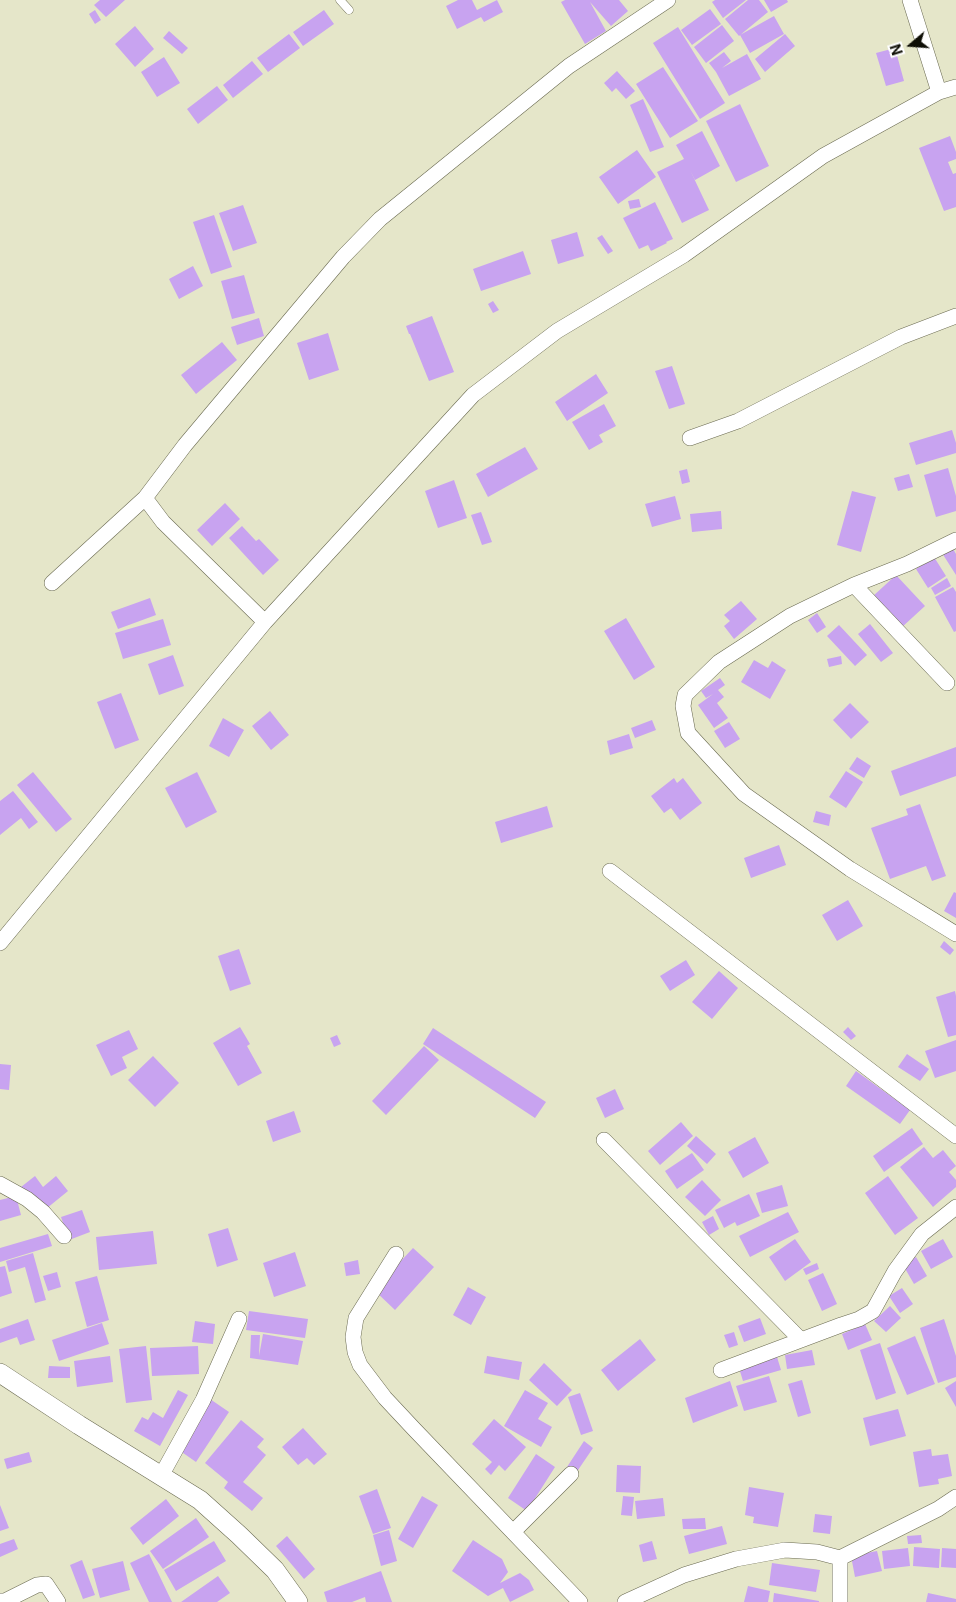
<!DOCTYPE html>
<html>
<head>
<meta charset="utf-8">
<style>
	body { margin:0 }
	#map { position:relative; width:956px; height:1602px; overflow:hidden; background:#e5e6c9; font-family:Inter,sans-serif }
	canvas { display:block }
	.north { position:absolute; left:886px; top:20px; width:50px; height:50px; -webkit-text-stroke:4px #fff; paint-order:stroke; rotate:252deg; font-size:14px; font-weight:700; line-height:20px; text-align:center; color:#0e0e05 }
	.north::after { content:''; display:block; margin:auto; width:18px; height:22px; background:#0e0e05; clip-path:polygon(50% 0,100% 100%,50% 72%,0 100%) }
</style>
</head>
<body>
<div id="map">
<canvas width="956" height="1602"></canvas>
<div class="north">N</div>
</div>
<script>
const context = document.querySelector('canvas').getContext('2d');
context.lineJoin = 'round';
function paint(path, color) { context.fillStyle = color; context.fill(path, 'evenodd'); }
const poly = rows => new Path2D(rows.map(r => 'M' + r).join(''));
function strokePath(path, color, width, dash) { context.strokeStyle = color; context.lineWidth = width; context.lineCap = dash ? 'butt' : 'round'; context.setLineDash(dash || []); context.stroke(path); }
paint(poly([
	[100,0,125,0,106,17,94,5],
	[458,0,472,0,477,10,497,0,503,12,484,22,481,17,457,29,446,6],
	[565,0,619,0,628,11,611,26,590,2,606,31,585,44,561,2],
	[715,0,746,0,723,18,712,2],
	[748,0,759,0,768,12,739,36,725,19],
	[764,0,787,0,788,2,771,12],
	[710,9,721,24,692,45,681,30],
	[95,10,101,20,95,24,89,14],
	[324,10,334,24,303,46,293,32],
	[774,16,784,34,750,53,740,35],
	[722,25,734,41,706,63,694,47],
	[135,26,154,49,135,67,115,44],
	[678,27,725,103,700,119,653,43],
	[169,31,188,48,182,54,163,38],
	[289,34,300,48,268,72,257,58],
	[785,34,795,46,765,72,755,59],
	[895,48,904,81,886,86,876,53],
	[724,52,731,61,722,68,747,54,761,79,729,96,716,72,709,63],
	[164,57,180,83,157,97,141,72],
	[252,61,263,74,233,98,223,85],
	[663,67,698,121,670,138,636,84],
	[617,71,635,91,626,99,616,88,612,92,604,83],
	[217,86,228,100,198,124,187,109],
	[643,99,664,147,650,152,630,105],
	[740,104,769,166,736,182,706,121],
	[702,131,720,166,695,180,690,170,709,210,682,223,657,172,684,159,676,145],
	[950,136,956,152,956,159,948,162,953,174,956,173,956,207,944,211,919,148],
	[637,150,656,177,618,204,599,177],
	[639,199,641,207,630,209,628,201],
	[655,202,673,239,666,242,667,243,651,251,648,245,639,249,623,218],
	[243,205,257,243,233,251,219,213],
	[214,215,232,267,211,274,193,222],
	[577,232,584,256,558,264,551,240],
	[602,235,613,251,608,254,597,238],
	[523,251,531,274,481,291,473,269],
	[193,266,203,286,179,299,169,279],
	[244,275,255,313,232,319,221,281],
	[493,301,499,310,493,313,488,304],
	[432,316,454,372,429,381,410,334,409,334,406,326],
	[259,318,264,336,237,345,231,327],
	[328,333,339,370,309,380,297,343],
	[222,342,237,360,196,394,181,375],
	[672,366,685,404,669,409,655,371],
	[596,374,608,393,567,421,555,402],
	[604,404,616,426,599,435,603,442,589,450,572,422],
	[952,430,956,443,956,453,916,465,909,443],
	[525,447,538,469,488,497,476,474],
	[948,468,956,496,956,511,936,517,924,475],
	[687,469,690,482,682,484,679,471],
	[909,474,913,487,898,491,894,478],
	[454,480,467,518,438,528,425,491],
	[852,491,876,497,861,552,837,545],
	[675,496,681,519,652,527,645,504],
	[225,503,240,519,212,546,197,530],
	[721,511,722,529,692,532,690,514],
	[481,512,492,542,482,545,471,515],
	[242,526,256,541,259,539,279,560,263,575,229,538],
	[952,547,956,554,956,575,942,553],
	[934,557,946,576,928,588,916,569],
	[896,575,925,606,901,628,872,597],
	[947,578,951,586,935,595,931,588],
	[953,587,956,592,956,631,954,632,935,597],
	[150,598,156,615,118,629,111,612],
	[741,601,757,619,734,639,724,626,730,621,724,615],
	[817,613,826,627,817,633,808,620],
	[626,618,655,667,634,680,604,631],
	[163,619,171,645,123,659,115,633],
	[870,624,893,653,881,662,858,634],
	[839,625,867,655,855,666,827,636],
	[173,655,184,686,159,695,148,664],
	[841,656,842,664,829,667,827,659],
	[754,660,768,668,772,661,786,670,770,699,741,682],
	[720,678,725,685,718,690,724,697,717,703,728,718,714,728,698,705,713,694,706,698,701,691],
	[121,693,139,740,115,749,97,702],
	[850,703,869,722,851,739,833,720],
	[270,711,289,735,271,750,252,726],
	[223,718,244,730,229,757,209,746],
	[652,720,656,730,635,738,631,728],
	[729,722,740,739,725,748,714,731],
	[629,734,633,748,610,755,607,741],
	[956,747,956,776,900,796,891,771],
	[857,757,871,766,864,778,849,769],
	[846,771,863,782,846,808,829,797],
	[33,772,72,819,56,832,17,785],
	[197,772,217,812,186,828,165,788],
	[674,778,677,783,683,778,702,803,680,820,671,808,664,813,651,796],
	[13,791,38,822,29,829,21,818,0,835,0,801],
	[920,804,946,876,932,881,926,866,890,879,871,828,908,815,906,809],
	[547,806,553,827,501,843,495,822],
	[816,811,831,815,829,826,813,822],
	[779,845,786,865,751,878,744,858],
	[954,892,956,893,956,918,944,911],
	[848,900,863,926,837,941,822,915],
	[944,941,954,950,950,955,940,947],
	[239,949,251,984,230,991,218,956],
	[686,960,695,975,670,991,660,976],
	[719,971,738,988,712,1019,692,1002],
	[955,991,956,996,956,1035,948,1037,936,997],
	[240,1027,250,1044,247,1046,262,1073,238,1086,213,1043],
	[848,1027,856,1036,851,1040,843,1032],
	[433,1028,546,1102,535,1118,423,1044],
	[129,1030,138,1049,122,1057,127,1068,111,1076,96,1045],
	[337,1035,341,1044,334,1047,330,1038],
	[956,1040,956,1071,935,1078,925,1051],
	[424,1046,439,1060,386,1115,372,1101],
	[907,1054,929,1069,920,1081,898,1067],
	[153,1056,179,1083,155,1107,128,1080],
	[0,1064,11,1065,9,1090,0,1089],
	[856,1071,910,1110,900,1124,846,1086],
	[615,1089,624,1109,605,1118,596,1098],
	[294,1111,301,1132,273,1142,266,1121],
	[681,1122,693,1136,660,1165,648,1151],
	[912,1128,923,1144,884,1172,873,1156],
	[696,1136,716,1154,707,1164,687,1146],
	[755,1137,769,1163,743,1178,728,1152],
	[924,1147,933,1158,943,1150,956,1166,949,1172,956,1180,956,1187,933,1207,900,1167],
	[692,1153,704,1170,677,1189,665,1171],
	[35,1176,43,1187,56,1176,68,1191,41,1213,21,1187],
	[888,1176,918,1218,895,1235,865,1193],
	[702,1180,721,1200,705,1216,685,1197],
	[782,1185,788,1206,762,1213,756,1193],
	[749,1194,760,1216,737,1226,735,1222,724,1228,715,1210],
	[16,1196,21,1215,0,1221,0,1200],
	[82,1210,90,1232,69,1240,61,1217],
	[788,1212,799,1232,750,1257,739,1236],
	[713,1216,719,1229,709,1235,702,1222],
	[228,1228,238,1260,217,1267,208,1234],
	[153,1231,157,1264,99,1270,96,1237],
	[48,1234,52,1246,0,1262,0,1248],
	[795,1239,811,1262,785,1281,769,1257],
	[943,1239,953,1257,931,1269,921,1251],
	[413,1248,434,1267,395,1310,374,1290],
	[295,1252,306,1286,274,1297,263,1263],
	[33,1253,46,1300,35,1303,25,1267,9,1272,6,1261],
	[916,1257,927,1276,914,1284,903,1265],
	[358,1260,360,1274,346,1276,344,1263],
	[817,1263,819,1269,806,1275,803,1269],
	[5,1266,12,1293,0,1297,0,1267],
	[57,1272,61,1287,48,1291,43,1276],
	[823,1273,837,1304,822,1311,808,1280],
	[97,1276,109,1320,87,1327,75,1282],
	[468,1287,486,1297,471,1325,453,1315],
	[902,1288,913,1304,900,1313,889,1296],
	[890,1306,901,1318,886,1332,874,1321],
	[249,1311,308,1319,305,1338,246,1330],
	[760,1318,766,1334,744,1342,738,1326],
	[28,1319,35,1340,20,1345,17,1337,0,1343,0,1329],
	[944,1319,956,1356,956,1377,938,1383,920,1328],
	[195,1321,215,1324,213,1344,192,1342],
	[102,1323,109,1344,59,1361,52,1340],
	[865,1324,872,1340,848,1350,842,1334],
	[734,1332,738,1345,729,1348,724,1335],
	[263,1334,303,1341,298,1365,250,1358,251,1335,260,1335,259,1356],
	[915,1336,935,1384,907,1395,887,1348],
	[640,1339,656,1360,618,1391,601,1370],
	[880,1343,896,1393,876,1400,860,1350],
	[146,1346,152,1400,126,1403,119,1349],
	[198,1346,199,1374,152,1376,150,1348],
	[812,1350,815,1365,787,1369,785,1355],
	[110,1356,113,1382,77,1387,74,1361],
	[487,1356,522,1362,519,1380,484,1373],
	[777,1357,781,1370,743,1381,739,1368],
	[544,1363,572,1390,557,1406,529,1380],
	[49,1366,70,1367,70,1378,48,1378],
	[769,1376,777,1402,744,1411,736,1386],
	[802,1380,811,1413,798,1417,788,1384],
	[730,1381,738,1406,693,1423,685,1398],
	[956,1381,956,1407,945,1388],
	[178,1390,188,1395,160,1446,134,1431,142,1417,148,1420,153,1412,163,1418],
	[525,1390,548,1403,538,1419,552,1427,541,1447,504,1426],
	[580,1393,593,1431,581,1435,568,1397],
	[210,1399,229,1412,196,1462,176,1448],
	[898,1409,906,1436,870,1446,863,1418],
	[494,1419,526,1447,505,1471,499,1465,491,1475,485,1469,492,1462,472,1444],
	[241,1420,264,1439,257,1447,266,1455,243,1482,263,1498,252,1511,224,1488,228,1482,205,1463],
	[303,1428,327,1454,314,1465,307,1458,298,1465,282,1447],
	[584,1441,593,1448,576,1473,567,1467],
	[931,1449,932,1456,948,1454,952,1476,938,1479,939,1484,919,1487,913,1452],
	[29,1452,32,1462,7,1469,4,1459],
	[536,1454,555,1467,527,1511,508,1498],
	[617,1465,641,1466,640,1493,616,1492],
	[749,1487,784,1493,778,1527,753,1523,754,1517,745,1515],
	[377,1489,391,1528,373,1534,359,1496],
	[422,1496,438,1505,413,1548,398,1539],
	[623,1496,634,1497,632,1516,621,1515],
	[663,1498,665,1516,637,1519,635,1501],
	[166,1499,179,1516,143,1545,130,1528],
	[0,1505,9,1528,0,1531],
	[815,1514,832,1516,830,1534,813,1532],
	[196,1518,209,1537,163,1569,150,1551],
	[705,1518,706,1529,683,1529,682,1519],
	[722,1526,727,1544,689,1554,684,1536],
	[389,1530,397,1561,381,1566,373,1535],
	[921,1535,922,1543,908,1544,907,1536],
	[287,1536,315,1569,304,1579,276,1546],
	[14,1539,18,1549,0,1557,0,1544],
	[473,1540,502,1559,508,1572,500,1583,520,1573,529,1580,534,1590,510,1602,503,1588,488,1596,452,1571],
	[214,1541,226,1561,176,1591,164,1570],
	[652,1541,657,1559,643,1562,639,1545],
	[914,1547,940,1549,939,1568,913,1566],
	[908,1548,910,1566,884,1569,882,1551],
	[942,1548,956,1549,956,1568,941,1567],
	[877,1551,882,1571,855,1577,851,1556],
	[149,1554,172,1602,149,1602,130,1563],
	[82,1560,95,1595,83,1599,70,1565],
	[123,1561,130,1590,100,1598,92,1569],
	[772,1563,820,1570,816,1592,769,1585],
	[381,1571,392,1602,366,1602,365,1597,352,1602,327,1602,324,1592],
	[218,1576,230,1593,217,1602,181,1602],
	[748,1586,770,1591,768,1602,744,1602],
	[774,1593,819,1601,819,1602,773,1602],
	[928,1593,956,1599,956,1602,926,1602]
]), '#c8a3f0');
const service = poly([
	[340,0,349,10]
]);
const minor = poly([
	[910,0,939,92],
	[690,438,738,421,901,337,956,316],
	[145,498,163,522,265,622],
	[956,540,907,564,854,585,790,616,719,662,685,695,683,706,688,733,744,794,850,869,956,934],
	[52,583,145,498,185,445,343,257,380,219,569,66,668,0],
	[854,585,947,683],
	[610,871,956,1136],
	[0,943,265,622,473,395,557,331,684,255,823,156,939,92,956,87],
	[604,1140,801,1340],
	[0,1184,27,1199,43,1212,64,1236],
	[396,1254,356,1318,353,1337,355,1352,360,1365,385,1398,414,1429,580,1602],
	[721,1370,841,1325,859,1319,873,1311,895,1271,922,1234,956,1207],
	[161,1476,203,1400,239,1319],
	[513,1532,571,1474],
	[0,1601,5,1601,37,1585,46,1584,58,1602],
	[625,1602,684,1575,736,1559,785,1550,817,1552,840,1558],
	[840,1602,840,1558,938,1509,956,1497]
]);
const tertiary = poly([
	[0,1373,79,1425,200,1500,239,1535,275,1570,298,1602]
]);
strokePath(service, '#6a6a51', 9);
strokePath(minor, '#6a6a51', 16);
strokePath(tertiary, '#6a6a51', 20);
strokePath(service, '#fff', 8);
strokePath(minor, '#fff', 15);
strokePath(tertiary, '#fff', 19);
</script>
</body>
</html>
